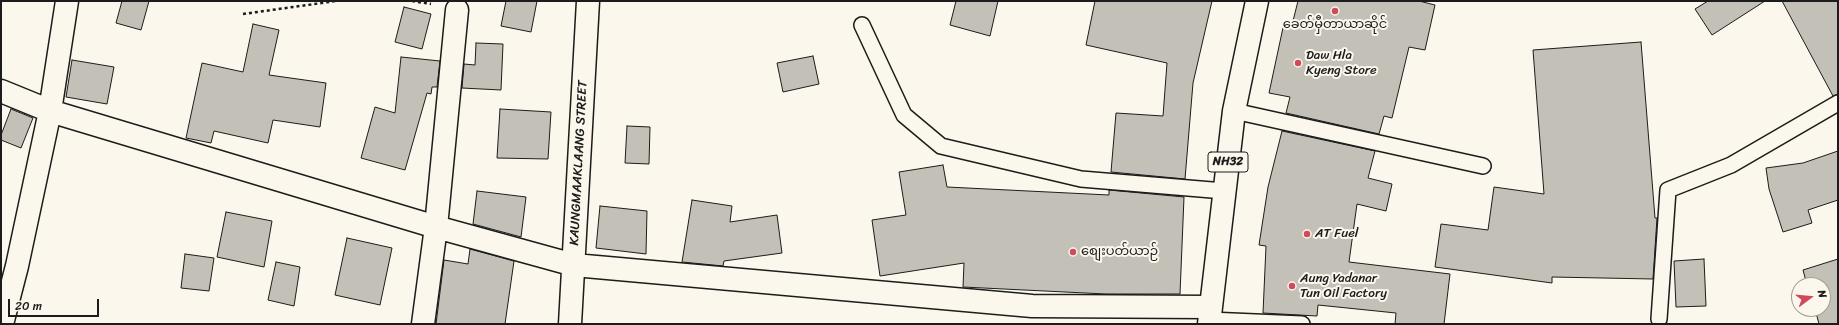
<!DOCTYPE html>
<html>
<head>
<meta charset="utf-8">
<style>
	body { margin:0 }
	#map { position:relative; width:1839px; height:325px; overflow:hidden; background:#fbf7ec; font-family:Sriracha,sans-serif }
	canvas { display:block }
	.frame { position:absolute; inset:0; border:2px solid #1c1c1c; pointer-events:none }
	.north { position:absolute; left:1791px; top:277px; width:40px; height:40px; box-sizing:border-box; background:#fbf7ec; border:1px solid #a29f99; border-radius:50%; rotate:74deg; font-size:11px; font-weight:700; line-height:16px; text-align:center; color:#1c1c1c }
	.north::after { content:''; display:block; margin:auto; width:14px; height:18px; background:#d1495b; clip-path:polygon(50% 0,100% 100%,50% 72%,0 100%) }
	.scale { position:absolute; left:8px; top:299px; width:91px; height:18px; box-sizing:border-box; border:2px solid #1c1c1c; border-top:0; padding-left:5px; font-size:12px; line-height:14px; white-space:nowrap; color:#1c1c1c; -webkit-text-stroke:3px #fbf7ec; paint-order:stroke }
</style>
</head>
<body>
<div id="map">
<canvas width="1839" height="325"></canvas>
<div class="frame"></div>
<div class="north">N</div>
<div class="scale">20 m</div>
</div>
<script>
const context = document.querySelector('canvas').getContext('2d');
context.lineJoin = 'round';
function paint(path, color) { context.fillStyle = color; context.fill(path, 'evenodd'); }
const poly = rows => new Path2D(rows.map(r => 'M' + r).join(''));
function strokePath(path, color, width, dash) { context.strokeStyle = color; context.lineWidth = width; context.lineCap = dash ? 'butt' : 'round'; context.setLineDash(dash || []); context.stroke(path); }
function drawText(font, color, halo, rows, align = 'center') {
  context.font = font + ' Sriracha,"Noto Sans Myanmar",sans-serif'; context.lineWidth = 4; context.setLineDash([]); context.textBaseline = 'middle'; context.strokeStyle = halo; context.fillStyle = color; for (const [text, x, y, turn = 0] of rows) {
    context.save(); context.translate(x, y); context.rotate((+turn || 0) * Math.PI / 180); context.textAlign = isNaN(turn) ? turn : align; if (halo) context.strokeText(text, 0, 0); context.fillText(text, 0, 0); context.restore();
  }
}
const building = poly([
	[122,1,149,1,141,30,116,23,122,1],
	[506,1,537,1,531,32,501,26,506,1],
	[956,1,998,1,990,36,950,25,956,1],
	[1095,1,1212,1,1193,83,1185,179,1111,172,1116,113,1163,116,1167,63,1086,45,1095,1],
	[1298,1,1419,1,1435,5,1425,50,1409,47,1392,118,1384,116,1379,134,1286,113,1290,97,1269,93,1284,23,1292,25,1298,1],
	[1708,1,1765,1,1712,35,1695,9,1708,1],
	[1782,1,1838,1,1838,94,1833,96,1782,1],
	[404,7,431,14,422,49,395,42,404,7],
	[253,24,279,30,269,75,326,83,320,127,273,120,268,143,214,131,211,143,186,138,202,63,243,72,253,24],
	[1641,42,1655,218,1657,218,1653,279,1552,277,1552,283,1435,267,1441,224,1488,230,1494,187,1544,194,1533,50,1641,42],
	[476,43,503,44,501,90,462,88,464,64,475,65,476,43],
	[813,56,819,84,783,92,777,63,813,56],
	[401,57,440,61,437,87,432,87,431,94,427,93,405,170,361,158,375,107,395,113,401,57],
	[72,60,114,67,107,104,66,97,72,60],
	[11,109,33,118,21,148,1,140,1,135,11,109],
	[500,109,551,112,548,159,497,158,500,109],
	[627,126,650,127,649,164,625,163,627,126],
	[1282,131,1375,151,1368,178,1392,184,1386,211,1357,204,1349,262,1450,274,1444,324,1395,324,1396,313,1318,305,1317,316,1263,313,1266,246,1259,245,1268,187,1282,131],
	[1838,151,1838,200,1808,210,1812,223,1783,232,1769,189,1766,168,1803,163,1838,151],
	[943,165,947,187,1109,195,1109,190,1184,197,1180,294,1106,294,963,287,964,263,880,276,872,220,906,215,899,172,943,165],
	[477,191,526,197,521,237,473,224,477,191],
	[692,200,732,206,730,222,777,215,782,253,724,261,723,266,682,262,692,200],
	[600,206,647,211,646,254,596,248,600,206],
	[226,212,272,221,264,267,217,257,226,212],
	[347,238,392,248,380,305,335,295,347,238],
	[470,249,514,261,505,324,436,324,444,260,468,264,470,249],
	[185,254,214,258,209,291,181,288,185,254],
	[1704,259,1706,306,1676,307,1674,261,1704,259],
	[1838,259,1838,324,1819,324,1815,309,1823,309,1823,285,1807,285,1803,270,1838,259],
	[276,262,300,267,294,306,268,300,276,262]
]);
paint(building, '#c3c0b8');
strokePath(building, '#1c1c1c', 1);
const lane = poly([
	[862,25,904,115,941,146,1081,179,1224,191],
	[1234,111,1483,166],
	[1659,319,1668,190,1731,165,1838,103],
	[1209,320,1302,324]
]);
const street = poly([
	[1,91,50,111,436,227,574,265,1032,306,1210,307],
	[2,324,17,266,50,111,67,1],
	[423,324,436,227,457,10],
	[570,324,588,1]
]);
const highway = poly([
	[1209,324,1234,111,1257,1]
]);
strokePath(lane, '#1c1c1c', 18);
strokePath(street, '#1c1c1c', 25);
strokePath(highway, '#1c1c1c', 25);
strokePath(poly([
	[412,1,431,4],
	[243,14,336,1]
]), '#1c1c1c', 2.5, [3, 3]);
strokePath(lane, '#fbf7ec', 15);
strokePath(street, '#fbf7ec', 22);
strokePath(highway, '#fbf7ec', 22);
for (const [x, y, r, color] of [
	[1335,11,4,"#d1495b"],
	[1298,63,4,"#d1495b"],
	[1307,234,4,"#d1495b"],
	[1073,252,4,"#d1495b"],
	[1292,286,4,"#d1495b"]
]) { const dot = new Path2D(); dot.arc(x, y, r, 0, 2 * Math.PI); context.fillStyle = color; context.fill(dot); strokePath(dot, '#fbf7ec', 1.5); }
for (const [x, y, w] of [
	[1228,162,40]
]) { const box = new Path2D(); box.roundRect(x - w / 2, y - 10, w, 20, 3); context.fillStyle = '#fbf7ec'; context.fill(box); strokePath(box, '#1c1c1c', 1); }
drawText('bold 12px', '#1c1c1c', null, [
	["NH32",1228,162]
]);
drawText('13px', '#1c1c1c', '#fbf7ec', [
	["ခေတ်မှီတာယာဆိုင်",1335,25,"center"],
	["Daw Hla",1306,56],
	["Kyeng Store",1306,71],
	["AT Fuel",1315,234],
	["စျေးပတ်ယာဉ်",1081,252],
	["Aung Yadanar",1300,279],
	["Tun Oil Factory",1300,294]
], 'left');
drawText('13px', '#1c1c1c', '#fbf7ec', [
	["KAUNGMAAKLAANG STREET",579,163,-87]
]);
</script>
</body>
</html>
